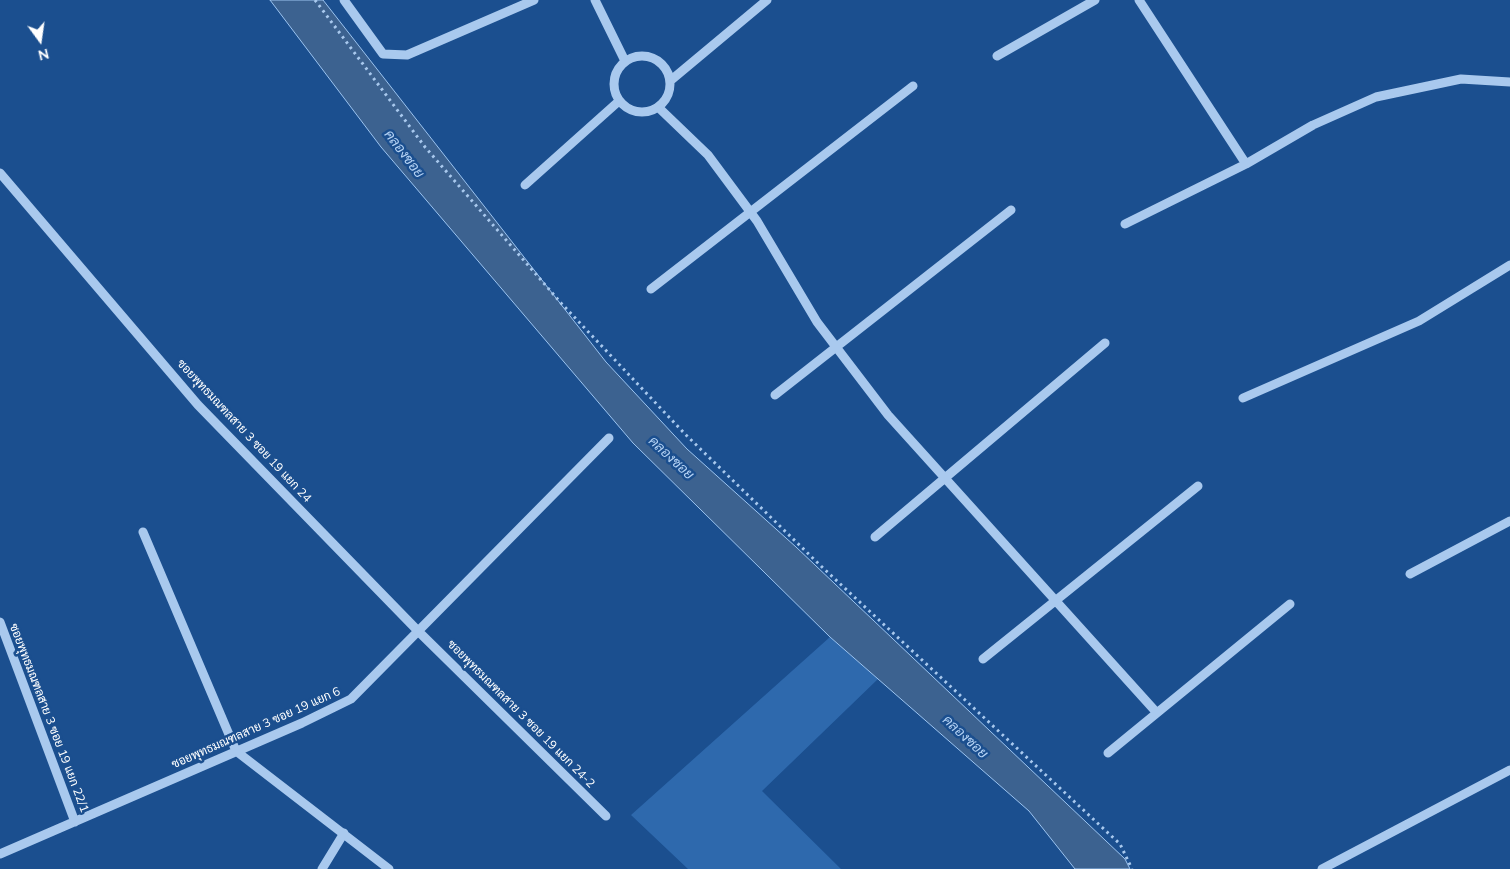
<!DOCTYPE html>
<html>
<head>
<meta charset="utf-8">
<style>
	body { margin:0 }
	#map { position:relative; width:1510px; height:869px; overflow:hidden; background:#1b4f8f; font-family:Mulish,sans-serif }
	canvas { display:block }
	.north { position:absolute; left:15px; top:15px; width:50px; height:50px; -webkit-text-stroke:4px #1b4f8f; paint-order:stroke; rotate:166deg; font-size:14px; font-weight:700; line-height:20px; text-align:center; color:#fff }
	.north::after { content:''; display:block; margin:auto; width:18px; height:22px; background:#fff; clip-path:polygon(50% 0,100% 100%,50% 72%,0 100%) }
</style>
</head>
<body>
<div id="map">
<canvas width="1510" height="869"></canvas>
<div class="north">N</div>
</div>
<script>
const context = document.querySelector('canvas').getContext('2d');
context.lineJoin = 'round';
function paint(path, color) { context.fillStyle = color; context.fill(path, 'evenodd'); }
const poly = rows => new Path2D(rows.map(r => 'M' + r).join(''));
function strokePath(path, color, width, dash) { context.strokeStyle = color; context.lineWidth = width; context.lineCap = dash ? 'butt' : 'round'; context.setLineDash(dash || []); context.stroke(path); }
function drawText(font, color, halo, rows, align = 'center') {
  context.font = font + ' Mulish,Sarabun,sans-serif'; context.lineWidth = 5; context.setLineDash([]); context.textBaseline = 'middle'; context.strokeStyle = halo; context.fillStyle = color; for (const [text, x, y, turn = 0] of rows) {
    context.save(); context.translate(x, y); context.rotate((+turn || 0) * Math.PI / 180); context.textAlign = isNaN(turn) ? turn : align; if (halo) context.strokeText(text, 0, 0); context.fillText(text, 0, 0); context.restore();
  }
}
paint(poly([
	[830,637,878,679,762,791,841,869,688,869,631,815]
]), '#2e69ad');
const water = poly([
	[270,0,323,0,606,362,687,449,796,547,1125,859,1130,869,1075,869,1029,811,830,637,633,443,381,147,270,0]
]);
paint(water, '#3c6290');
strokePath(water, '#9cc4f0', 1);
strokePath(poly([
	[315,0,425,147,561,303,685,434,822,567,1120,844,1132,869]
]), '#a9c9ee', 3, [2.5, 4]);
strokePath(poly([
	[344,0,383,54,407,55,534,0],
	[595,0,625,61],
	[1139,0,1246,164],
	[997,56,1095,0],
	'614 84a28 28 0 1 1 56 0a28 28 0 1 1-56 0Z',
	[670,81,767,0],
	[658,107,708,155,757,221,817,322,888,415,1157,713],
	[0,173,198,405,418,631,606,816],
	[525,185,619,101],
	[1125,224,1246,164,1313,125,1376,97,1461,79,1510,82],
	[651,289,913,86],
	[775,395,1011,210],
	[1243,398,1419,321,1510,265],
	[143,532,236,751,389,869],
	[875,537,1105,343],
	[1410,574,1510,521],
	[0,622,75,822],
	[983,659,1198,486],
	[1108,753,1290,604],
	[0,854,302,723,351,699,609,438],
	[322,869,344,833],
	[1322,869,1510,770]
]), '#a9c9ee', 9);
drawText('12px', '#fff', '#1b4f8f', [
	["ซอยพุทธมณฑลสาย 3 ซอย 19 แยก 24",244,431,47],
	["ซอยพุทธมณฑลสาย 3 ซอย 19 แยก 24-2",521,714,45],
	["ซอยพุทธมณฑลสาย 3 ซอย 19 แยก 22/1",49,718,69],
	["ซอยพุทธมณฑลสาย 3 ซอย 19 แยก 6",256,728,-24]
]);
drawText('italic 14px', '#b5d3f5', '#1b4f8f', [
	["คลองซอย",404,154,53],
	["คลองซอย",671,458,43],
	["คลองซอย",965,737,43]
]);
</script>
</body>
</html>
